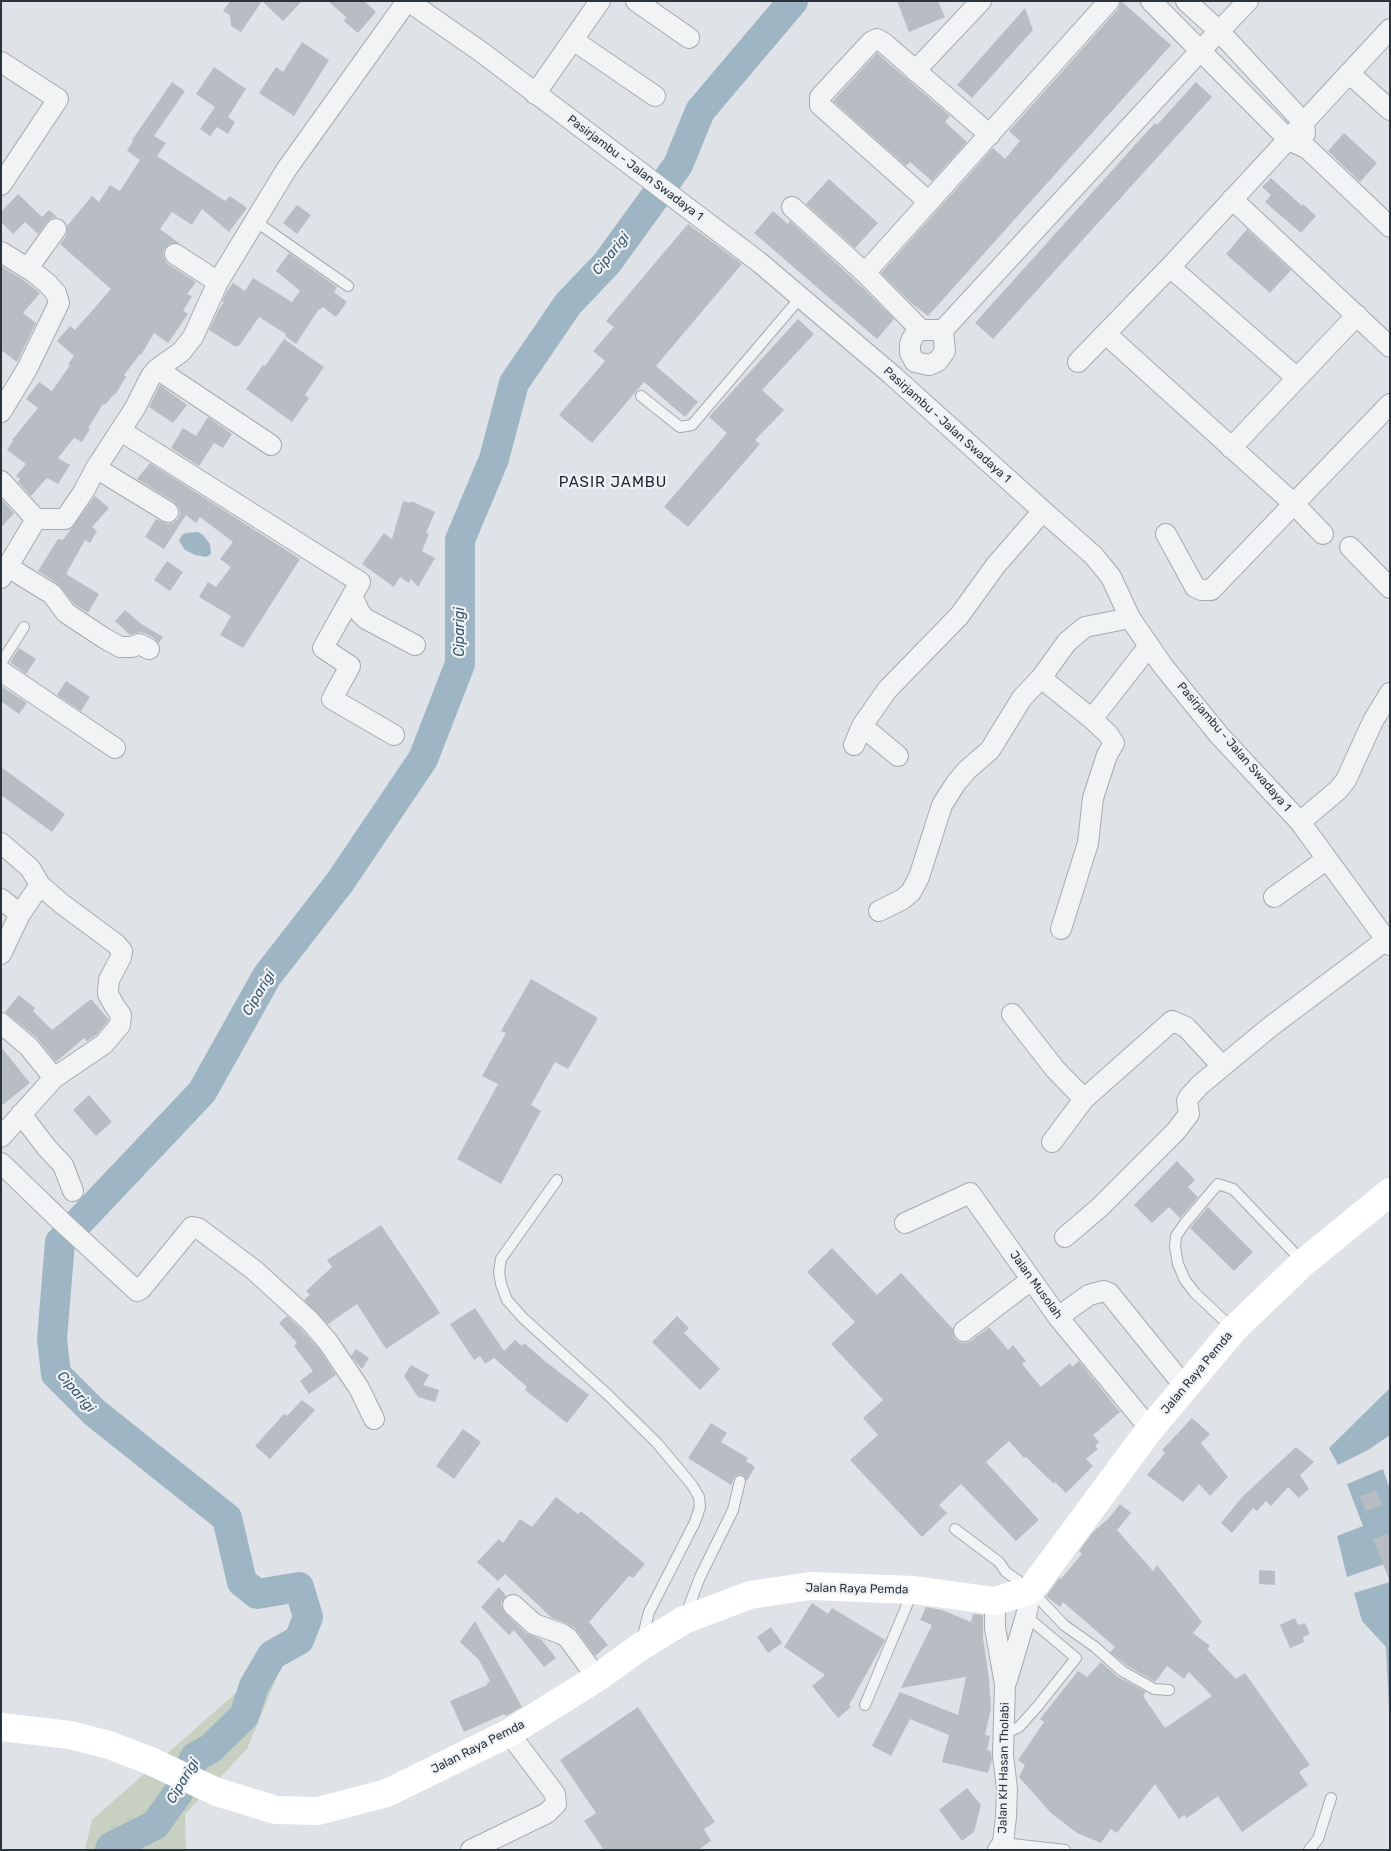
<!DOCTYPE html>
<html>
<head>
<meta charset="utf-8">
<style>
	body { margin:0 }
	#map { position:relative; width:1391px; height:1851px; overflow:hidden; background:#dfe3e7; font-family:Rubik,sans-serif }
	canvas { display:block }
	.frame { position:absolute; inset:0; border:2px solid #2a333c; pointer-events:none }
</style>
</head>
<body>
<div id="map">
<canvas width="1391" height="1851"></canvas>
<div class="frame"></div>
</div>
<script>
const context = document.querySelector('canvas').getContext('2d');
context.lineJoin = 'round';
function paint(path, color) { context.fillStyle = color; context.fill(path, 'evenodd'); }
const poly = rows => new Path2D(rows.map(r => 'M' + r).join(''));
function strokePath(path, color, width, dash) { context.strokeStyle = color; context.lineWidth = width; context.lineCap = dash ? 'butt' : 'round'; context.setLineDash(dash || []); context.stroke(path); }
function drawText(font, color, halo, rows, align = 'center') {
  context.font = font + ' Rubik,sans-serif'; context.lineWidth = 4.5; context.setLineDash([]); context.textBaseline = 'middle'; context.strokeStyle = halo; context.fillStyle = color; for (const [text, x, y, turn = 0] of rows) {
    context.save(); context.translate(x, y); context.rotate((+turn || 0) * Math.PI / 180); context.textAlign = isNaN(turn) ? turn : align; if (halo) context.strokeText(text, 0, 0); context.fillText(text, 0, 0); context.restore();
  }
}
paint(poly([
	[290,1645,247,1749,185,1814,186,1850,85,1850,92,1820]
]), '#c7d0c1');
paint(poly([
	[198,532,203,535,210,544,211,554,206,557,195,555,185,550,179,541,182,535,186,533],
	[1390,1388,1390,1435,1368,1450,1338,1465,1329,1448],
	[1383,1469,1390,1490,1390,1562,1347,1577,1337,1536,1363,1526,1347,1484],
	[1390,1582,1390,1709,1389,1709,1386,1647,1362,1621,1354,1593]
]), '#9eb6c3');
strokePath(poly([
	[110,1850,111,1847,155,1825,178,1793,195,1757,210,1749,244,1716,254,1686,272,1655,299,1640,308,1617,299,1587,257,1594,242,1582,227,1518,95,1413,56,1374,52,1339,60,1242,202,1092,267,976,340,882,423,759,460,664,460,540,494,459,514,383,568,304,607,263,678,165,700,111,793,1]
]), '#9eb6c3', 30);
paint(poly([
	[230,1,262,1,241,32,231,26,230,15,223,11],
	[262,1,302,1,283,21],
	[328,1,364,1,376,12,358,33,344,21,346,17],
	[897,1,938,1,945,17,909,32],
	[1121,1,1171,45,928,316,909,301,881,273,993,148,1005,159,1020,141,1009,131,1118,9],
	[1025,8,1033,30,972,98,957,85],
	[302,42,329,60,294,116,259,93,276,67,283,72],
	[877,53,950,116,945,122,967,142,932,181,910,162,906,166,833,101],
	[214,67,246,89,228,117,235,122,228,134,217,127,210,136,200,129,215,107,196,94],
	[172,82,185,91,154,136,166,143,157,156,225,201,230,196,247,208,229,232,202,209,192,225,172,212,160,229,179,243,169,244,165,248,163,254,165,260,168,264,196,282,187,294,192,296,183,311,188,314,168,343,154,333,141,355,140,354,124,375,126,377,115,395,114,394,105,405,103,404,88,428,90,429,82,442,74,438,58,458,70,465,58,484,47,478,31,496,18,482,20,479,16,476,26,464,7,450,13,441,12,440,38,408,26,399,39,382,52,391,70,365,68,364,74,356,57,341,70,326,75,330,111,289,60,244,66,236,67,226,92,196,99,202,110,185,120,191,140,160,127,151,133,141,132,140],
	[1196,82,1212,97,993,339,975,323,1143,136,1155,123,1157,125],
	[1344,133,1377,163,1360,182,1328,151],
	[1271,178,1302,206,1303,204,1316,216,1301,233,1265,202,1271,195,1262,187],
	[829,179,878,223,855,248,806,204],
	[18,194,42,217,49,210,57,217,52,218,47,222,38,234,25,222,13,234,1,222,1,212],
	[297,205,311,215,297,234,283,223],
	[773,211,788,224,790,221,863,288,894,319,877,339,754,233],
	[688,224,742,264,656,366,698,402,685,417,644,382,592,443,559,415,605,361,593,351,614,327,606,321],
	[1247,229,1291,270,1270,293,1226,254],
	[289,253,337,287,334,292,347,302,336,317,323,307,320,310,319,309,296,344,285,336,286,334,259,317,239,346,238,345,236,347,209,330,219,309,224,302,222,301,227,291,233,283,245,291,253,278,292,302,300,291,276,271],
	[1,266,25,281,40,293,23,313,36,323,17,362,1,350],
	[798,319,814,334,762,390,784,410,755,440,760,444,688,527,664,507,727,433,709,417],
	[284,339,324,367,305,395,309,398,292,422,246,389,263,365,265,366],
	[160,385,187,405,173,423,149,407],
	[208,417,232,434,223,448,214,443,199,466,171,448,183,428,196,436],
	[150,463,300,559,243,648,220,635,231,616,199,597,208,582,216,587,231,567,220,559,233,542,200,517,196,523,186,515,164,549,145,537,156,519,167,524,173,523,178,519,180,513,179,507,174,502,137,479],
	[95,496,109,508,92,527,97,531,90,543,85,540,66,574,99,594,88,613,74,604,58,584,38,571,58,539,63,540],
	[2,500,14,513,1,528,1,501],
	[403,501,411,503,411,501,435,512,426,533,429,534,422,551,435,558,418,587,411,579,409,583,400,577,394,587,362,564,384,533,392,539],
	[167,561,183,572,170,591,154,580],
	[125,610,140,623,163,637,159,643,154,638,144,633,139,632,130,635,115,621],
	[19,648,36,659,26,674,10,662],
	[66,681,90,697,81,711,57,695],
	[1,686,27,703,19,714,1,701],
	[1,767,65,814,52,832,1,795],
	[531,979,598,1018,568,1069,555,1062,531,1105,541,1111,501,1184,457,1159,498,1084,482,1076,506,1033,501,1031],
	[19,995,35,1008,33,1011,52,1030,91,999,109,1020,96,1035,87,1041,84,1038,56,1062,37,1038,5,1012],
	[1,1047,30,1083,1,1106],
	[89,1095,112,1122,96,1136,73,1110],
	[1177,1161,1195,1180,1188,1187,1198,1197,1180,1218,1169,1207,1152,1223,1134,1205],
	[1208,1207,1253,1252,1234,1271,1190,1228],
	[381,1225,440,1313,386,1349,357,1304,328,1324,304,1300,310,1295,306,1291,332,1267,327,1260],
	[832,1248,877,1295,901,1273,953,1329,954,1338,959,1342,965,1343,971,1341,989,1327,1008,1350,1013,1345,1026,1361,1022,1364,1041,1387,1070,1363,1072,1367,1079,1361,1120,1412,1093,1435,1099,1442,1095,1446,1098,1449,1086,1459,1093,1466,1066,1493,1055,1482,1054,1484,1026,1457,1024,1458,1009,1441,986,1462,1039,1520,1016,1541,961,1484,939,1505,947,1513,922,1537,850,1460,878,1435,863,1418,883,1400,831,1344,855,1322,807,1272],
	[475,1308,504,1351,515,1340,522,1346,524,1343,546,1362,589,1395,567,1423,525,1390,527,1387,494,1358,485,1364,480,1356,474,1360,450,1324],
	[287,1316,301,1329,319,1349,336,1375,309,1394,300,1381,313,1371,294,1346,297,1343,279,1323],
	[677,1316,689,1328,684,1333,720,1369,700,1390,652,1342],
	[356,1349,369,1358,362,1369,351,1356],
	[411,1365,429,1375,423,1385,439,1390,435,1402,418,1397,404,1376],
	[302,1400,315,1410,270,1459,255,1446,284,1414,287,1416],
	[1192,1418,1210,1434,1201,1443,1228,1477,1210,1496,1199,1484,1183,1502,1147,1475,1165,1453,1162,1450],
	[711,1423,727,1433,721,1442,748,1458,746,1461,755,1467,747,1481,744,1476,739,1474,735,1477,731,1485,688,1458],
	[463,1429,481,1442,454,1479,436,1466],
	[1296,1447,1314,1462,1300,1475,1309,1489,1299,1498,1288,1487,1271,1506,1266,1501,1257,1511,1253,1508,1232,1533,1221,1523,1242,1497],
	[1376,1491,1382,1506,1365,1511,1360,1496],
	[556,1497,578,1514,581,1511,645,1564,633,1578,629,1576,589,1622,608,1645,595,1656,575,1628,566,1623,552,1618,505,1574,498,1581,477,1562,499,1539,503,1543,520,1519,532,1527],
	[1120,1504,1131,1513,1117,1530,1153,1571,1157,1565,1202,1622,1193,1633,1210,1646,1207,1649,1236,1679,1245,1673,1310,1765,1299,1772,1308,1785,1242,1832,1218,1796,1187,1818,1184,1815,1179,1819,1155,1784,1117,1833,1111,1829,1101,1843,1077,1833,1051,1813,1019,1777,1025,1765,1018,1760,1044,1722,1040,1719,1078,1671,1087,1677,1101,1662,1118,1677,1146,1692,1143,1696,1165,1728,1212,1696,1189,1672,1184,1679,1167,1666,1155,1682,1126,1665,1110,1652,1115,1647,1063,1602,1060,1607,1046,1596,1059,1578,1061,1579,1082,1554,1079,1551,1093,1532,1110,1517],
	[1390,1533,1390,1579,1389,1579,1373,1539],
	[1259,1570,1275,1571,1275,1585,1259,1584],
	[499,1587,506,1596,501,1603,502,1608,505,1613,526,1633,541,1639,556,1658,544,1667,514,1630,509,1635,481,1607],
	[812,1603,828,1614,832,1608,885,1640,849,1705,851,1707,838,1718,812,1686,825,1675,784,1647],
	[926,1607,942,1610,971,1622,973,1614,983,1615,983,1638,989,1679,991,1709,985,1735,990,1736,987,1750,991,1751,992,1760,988,1773,942,1762,949,1735,910,1719,891,1756,872,1746,900,1692,958,1715,966,1677,901,1688,932,1625,920,1620],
	[1295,1618,1298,1625,1305,1623,1310,1634,1303,1637,1304,1642,1290,1648,1280,1625],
	[475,1621,522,1707,506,1716,504,1714,464,1732,450,1701,487,1685,487,1683,490,1681,479,1660,460,1642],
	[771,1627,782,1643,768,1653,757,1637],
	[638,1707,715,1822,704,1829,711,1841,698,1850,604,1850,584,1821,596,1813,560,1760],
	[967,1788,981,1805,974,1832,962,1841,939,1810]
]), '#b7bdc3');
const lane = poly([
	[255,221,348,286],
	[641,396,680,427,692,425,800,298],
	[1,663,24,627],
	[557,1180,501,1259,499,1272,501,1284,507,1300,523,1318,607,1394,657,1443,692,1485,699,1497,700,1507,695,1522,649,1612,642,1639],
	[1233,1329,1195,1293,1185,1280,1178,1264,1175,1247,1176,1236,1185,1223,1218,1184,1233,1189,1303,1262],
	[955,1529,999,1562,1006,1572,1031,1590,1064,1625,1095,1647,1122,1671,1154,1689,1169,1690],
	[686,1614,700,1577,733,1510,740,1481],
	[865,1705,912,1593],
	[1004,1734,1019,1727,1037,1707,1076,1658,1026,1616],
	[1003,1843,1065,1850],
	[1309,1850,1318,1839,1331,1798]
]);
const street = poly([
	[408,1,480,51,759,262,892,375,1043,511,1094,556,1111,577,1130,618,1163,666,1219,735,1300,822,1390,945],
	[636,1,689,38],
	[1151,1,1289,140,1308,149,1390,227],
	[1186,1,1219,31,1304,123,1305,134],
	[573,40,655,96],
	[1,62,58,99,1,185],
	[915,71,981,1],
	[1349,73,1390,110],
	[535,94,600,1],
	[1232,199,1390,347],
	[929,202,820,105,820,97,871,42,877,39,884,43,990,135],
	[792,207,865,273,921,330],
	[1,252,32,271,47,283,56,293,59,303,27,369,1,412],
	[175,254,218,282],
	[1170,267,1297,378],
	[28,268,56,229],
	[865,273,1109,1],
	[921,330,943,330,945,351,938,361,929,365,915,362,910,353,910,344,912,339,915,334,921,330],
	[943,330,1201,50,1248,1],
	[1106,334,1293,503,1323,534],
	[1078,362,1170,267,1390,29],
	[157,369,271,445],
	[121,431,360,582,352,596,360,613,366,619,415,645],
	[1231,448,1357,315],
	[96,468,168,512],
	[1,481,36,519],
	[1166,534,1195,587,1201,590,1211,590,1390,404],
	[1350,547,1390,588],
	[8,567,52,594,66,613,104,638,120,647,132,647,139,644,149,649],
	[1,578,36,519,65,519,84,491,96,468,135,408,151,376,157,369,181,352,193,337,218,282,286,170,407,1],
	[352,596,323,648,350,666,332,699,394,735],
	[1,671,115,748],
	[1041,678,1092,719,1108,734,1114,743,1107,755,1093,798,1088,843,1061,929],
	[1092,719,1149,646],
	[862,726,898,756],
	[854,745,862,726,887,690,959,616,996,565,1043,511],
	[1300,822,1338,790,1346,780,1373,721,1390,693],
	[1,843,30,868,40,885,62,904,116,944,122,951,121,957,109,980,108,989,108,994,114,1005,121,1015,120,1025,104,1044,54,1078,1,1137],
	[1274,897,1327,859],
	[1,899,20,914],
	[879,911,903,899,911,892,919,877,942,805,956,783,967,770,990,750,1022,698,1041,678,1067,642,1085,627,1130,618],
	[1,954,20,914,40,885],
	[1012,1014,1055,1069,1084,1099],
	[1,1023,29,1047,54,1078],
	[21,1114,47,1148,63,1165,73,1191],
	[1052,1142,1084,1099,1172,1021,1186,1027,1222,1066],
	[1,1163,61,1221,137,1291,141,1289,192,1227,198,1228,254,1270,310,1321,328,1342,359,1388,374,1419],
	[905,1223,970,1193,1058,1317,1150,1429],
	[1065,1237,1099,1208,1176,1131,1189,1114,1187,1101,1189,1097,1200,1085,1270,1027,1386,940],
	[1058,1317,1089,1295,1104,1291,1109,1293,1185,1387],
	[964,1331,1031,1280],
	[995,1601,995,1628,1005,1684,1003,1755,1007,1789,1006,1817,1003,1843,998,1850],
	[513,1605,534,1624,562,1634,568,1638,597,1678],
	[1007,1680,1026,1616,1031,1590],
	[471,1850,547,1813,556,1804,555,1794,509,1733]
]);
strokePath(lane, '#a5abb0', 12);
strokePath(street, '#a5abb0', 22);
strokePath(lane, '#f1f3f5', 10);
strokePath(street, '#f1f3f5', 20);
strokePath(poly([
	[1,1727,70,1735,109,1745,148,1760,217,1792,276,1810,318,1811,387,1793,509,1733,597,1678,640,1647,684,1620,750,1595,810,1586,914,1590,995,1601,1031,1590,1150,1429,1234,1329,1303,1263,1390,1192]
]), '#fff', 28);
drawText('12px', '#2a333c', '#eef2f4', [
	["Pasirjambu - Jalan Swadaya 1",635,168,37],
	["Pasirjambu - Jalan Swadaya 1",947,425,42],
	["Pasirjambu - Jalan Swadaya 1",1234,747,49],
	["Jalan Musolah",1036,1285,54],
	["Jalan Raya Pemda",1197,1373,-50],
	["Jalan Raya Pemda",857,1589,1],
	["Jalan Raya Pemda",478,1747,-27],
	["Jalan KH Hasan Tholabi",1004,1768,-89]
]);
drawText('italic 14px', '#38576b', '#eef2f4', [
	["Ciparigi",611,254,-51],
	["Ciparigi",460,632,-90],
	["Ciparigi",259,993,-59],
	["Ciparigi",76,1392,49],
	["Ciparigi",183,1781,-59]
]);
context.letterSpacing = '1px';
drawText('15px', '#1c242d', '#eef2f4', [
	["PASIR JAMBU",613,483]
]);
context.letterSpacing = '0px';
</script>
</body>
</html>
